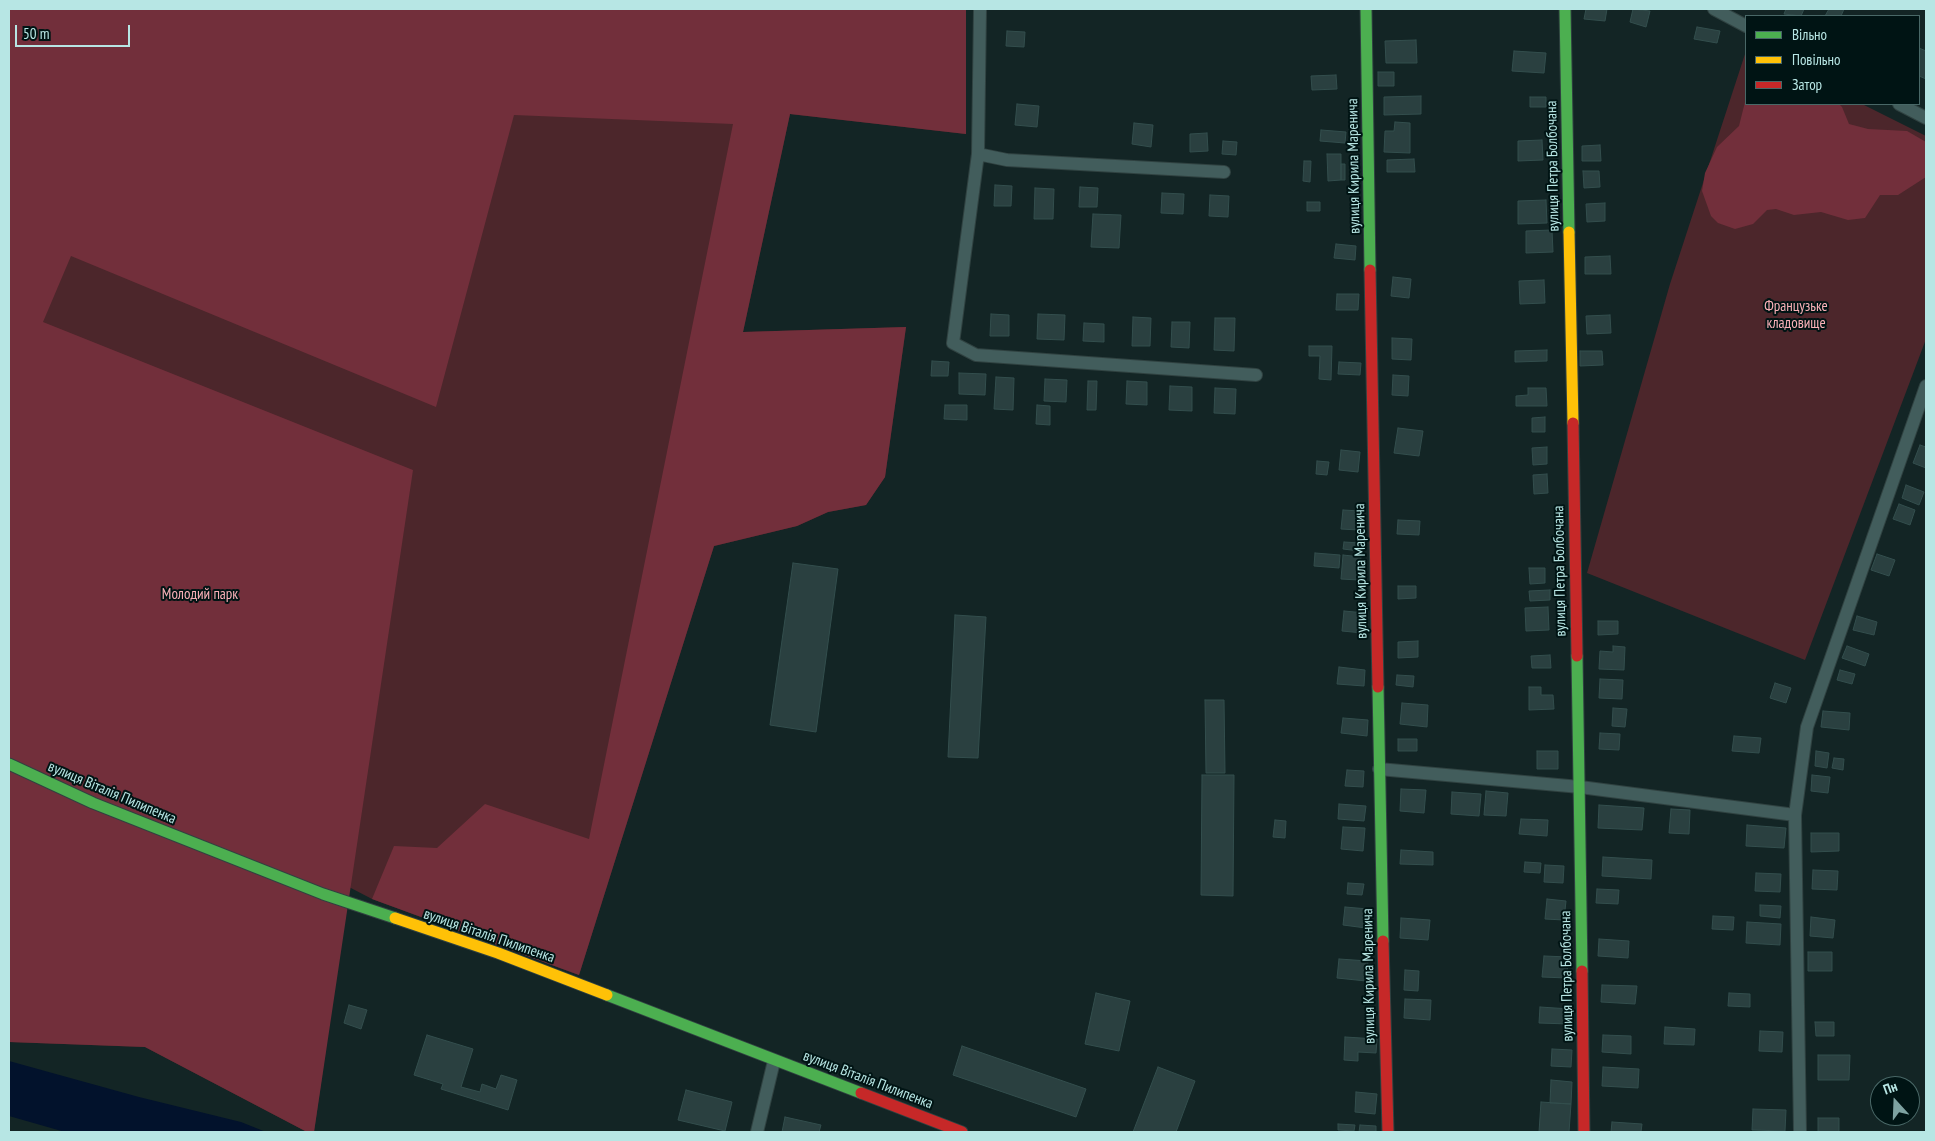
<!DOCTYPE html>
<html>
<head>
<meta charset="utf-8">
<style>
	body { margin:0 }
	#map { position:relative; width:1935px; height:1141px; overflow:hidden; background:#132525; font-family:"PT Sans Narrow",sans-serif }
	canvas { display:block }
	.frame { position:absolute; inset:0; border:10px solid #b7e6e4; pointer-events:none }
	.legend { position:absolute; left:1745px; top:15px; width:175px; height:90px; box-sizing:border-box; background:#001414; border:1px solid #496867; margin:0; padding:6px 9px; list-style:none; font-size:15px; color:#b7e6e4 }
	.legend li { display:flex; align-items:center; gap:10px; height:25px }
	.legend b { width:25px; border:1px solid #496867 }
	.north { position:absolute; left:1870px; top:1076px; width:50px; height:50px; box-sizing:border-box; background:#001414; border:1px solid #496867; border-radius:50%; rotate:340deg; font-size:14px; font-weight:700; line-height:20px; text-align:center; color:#b7e6e4 }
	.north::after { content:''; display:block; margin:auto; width:18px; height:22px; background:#7ea2a1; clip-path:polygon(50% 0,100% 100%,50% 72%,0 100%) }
	.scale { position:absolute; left:15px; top:25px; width:115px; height:22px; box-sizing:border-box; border:2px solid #b7e6e4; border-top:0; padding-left:6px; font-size:15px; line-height:18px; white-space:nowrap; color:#b7e6e4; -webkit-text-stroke:4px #001414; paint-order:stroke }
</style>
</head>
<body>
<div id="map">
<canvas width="1935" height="1141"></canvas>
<div class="frame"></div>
<ul class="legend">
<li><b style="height:6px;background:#4caf50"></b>Вільно</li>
<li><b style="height:6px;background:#ffc107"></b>Повільно</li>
<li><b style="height:6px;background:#c62828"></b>Затор</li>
</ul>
<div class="north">Пн</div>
<div class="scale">50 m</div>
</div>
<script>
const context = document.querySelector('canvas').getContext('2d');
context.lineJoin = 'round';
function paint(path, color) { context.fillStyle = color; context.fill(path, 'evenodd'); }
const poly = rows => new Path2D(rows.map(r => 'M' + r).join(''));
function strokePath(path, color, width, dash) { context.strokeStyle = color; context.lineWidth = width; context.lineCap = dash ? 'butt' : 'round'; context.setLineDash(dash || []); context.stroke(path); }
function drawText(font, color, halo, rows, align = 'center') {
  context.font = font + ' "PT Sans Narrow",sans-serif'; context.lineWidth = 4; context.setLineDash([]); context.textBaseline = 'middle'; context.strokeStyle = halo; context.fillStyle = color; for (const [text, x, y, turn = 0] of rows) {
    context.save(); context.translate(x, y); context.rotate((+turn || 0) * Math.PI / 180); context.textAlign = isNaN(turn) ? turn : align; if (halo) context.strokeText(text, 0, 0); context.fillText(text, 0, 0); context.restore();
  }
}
paint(poly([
	[9,9,966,9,966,134,790,114,743,332,906,327,885,477,866,505,828,512,797,526,714,546,579,975,372,899,349,887,314,1132,307,1132,145,1047,9,1042],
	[1746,51,1746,104,1862,104,1926,136,1926,339,1805,660,1587,573,1670,284]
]), '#4c262b');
paint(poly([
	[9,9,966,9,966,134,790,114,743,332,906,327,885,477,866,505,828,512,797,526,714,546,579,975,372,899,394,846,437,848,485,804,589,839,733,124,514,115,436,407,71,256,43,322,413,470,314,1132,307,1132,145,1047,9,1042],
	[1746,98,1746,104,1839,104,1842,107,1849,124,1868,129,1907,131,1926,142,1926,177,1898,195,1880,195,1865,218,1848,220,1821,212,1794,215,1776,209,1767,210,1753,224,1735,229,1718,223,1711,216,1702,191,1705,173,1717,147,1739,126]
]), '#722f3b');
paint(poly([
	[9,1061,139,1097,241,1122,266,1132,65,1132,9,1116]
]), '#02122c');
const building = poly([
	[1586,9,1607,9,1605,21,1584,19,1586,9],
	[1633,9,1650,11,1646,27,1630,22,1633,9],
	[1786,9,1804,9,1801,16,1784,14,1786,9],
	[1829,9,1844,9,1841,16,1825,16,1829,9],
	[1697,27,1720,31,1717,43,1694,39,1697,27],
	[1007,31,1025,32,1024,47,1006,46,1007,31],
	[1416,40,1417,63,1386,63,1385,41,1416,40],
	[1919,48,1926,51,1926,79,1919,76,1919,48],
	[1514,51,1546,53,1544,73,1512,71,1514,51],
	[1378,72,1394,72,1394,86,1378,86,1378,72],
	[1336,75,1337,89,1312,90,1311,76,1336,75],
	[1421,96,1421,114,1384,115,1384,97,1421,96],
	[1530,97,1546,97,1546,107,1530,107,1530,97],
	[1017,104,1039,106,1037,127,1015,125,1017,104],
	[1395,122,1410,123,1410,153,1384,152,1385,131,1394,131,1395,122],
	[1134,123,1153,125,1151,147,1132,144,1134,123],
	[1321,130,1346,132,1345,143,1320,141,1321,130],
	[1207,133,1208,151,1190,152,1190,134,1207,133],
	[1542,140,1543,160,1518,161,1518,141,1542,140],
	[1223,141,1237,142,1236,155,1222,154,1223,141],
	[1600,145,1601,161,1582,161,1582,146,1600,145],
	[1327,154,1341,154,1341,180,1328,181,1327,154],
	[1414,159,1415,172,1387,172,1387,160,1414,159],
	[1304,161,1311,161,1310,182,1303,181,1304,161],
	[1341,164,1345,164,1345,180,1341,180,1341,164],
	[1583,171,1599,171,1600,187,1584,188,1583,171],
	[995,185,1012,186,1011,206,994,206,995,185],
	[1080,187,1098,188,1097,207,1079,207,1080,187],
	[1035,188,1054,189,1053,219,1034,219,1035,188],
	[1162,193,1184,194,1183,214,1161,213,1162,193],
	[1210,195,1229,196,1228,217,1209,216,1210,195],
	[1546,200,1547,223,1518,224,1518,201,1546,200],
	[1307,202,1320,202,1320,211,1307,211,1307,202],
	[1605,203,1605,221,1587,222,1586,204,1605,203],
	[1093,214,1121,215,1119,248,1091,247,1093,214],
	[1552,230,1553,252,1526,253,1526,231,1552,230],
	[1336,244,1356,246,1355,260,1334,258,1336,244],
	[1610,256,1611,274,1585,274,1585,257,1610,256],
	[1393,277,1411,279,1409,298,1391,296,1393,277],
	[1544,280,1545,303,1520,304,1519,281,1544,280],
	[1337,294,1359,294,1358,310,1336,310,1337,294],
	[991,314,1009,315,1009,336,990,336,991,314],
	[1038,314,1065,315,1064,340,1037,339,1038,314],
	[1610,315,1611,333,1587,334,1586,316,1610,315],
	[1133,317,1151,318,1150,346,1132,346,1133,317],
	[1215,318,1235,318,1234,351,1214,350,1215,318],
	[1172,322,1190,322,1189,348,1171,347,1172,322],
	[1084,323,1104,324,1104,342,1083,341,1084,323],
	[1392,338,1412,339,1411,360,1392,359,1392,338],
	[1309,346,1332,346,1331,380,1319,379,1320,356,1309,356,1309,346],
	[1547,350,1547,361,1515,362,1515,351,1547,350],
	[1580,351,1602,351,1603,365,1580,366,1580,351],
	[932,361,949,362,948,376,931,376,932,361],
	[1339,362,1361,363,1360,375,1338,374,1339,362],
	[959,373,986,374,985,395,959,394,959,373],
	[1393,375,1409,376,1408,396,1392,395,1393,375],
	[996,377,1014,378,1013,410,994,409,996,377],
	[1045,379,1067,380,1066,402,1044,401,1045,379],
	[1088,381,1097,381,1096,410,1087,410,1088,381],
	[1127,381,1147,382,1147,405,1126,404,1127,381],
	[1170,386,1192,387,1192,411,1169,410,1170,386],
	[1215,388,1236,389,1235,414,1214,413,1215,388],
	[1528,388,1546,388,1547,406,1516,406,1516,396,1528,395,1528,388],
	[945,405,967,405,967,420,944,419,945,405],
	[1037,405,1050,406,1050,425,1036,424,1037,405],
	[1545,417,1545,432,1532,432,1532,418,1545,417],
	[1398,428,1423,431,1419,456,1394,453,1398,428],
	[1920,445,1926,447,1926,468,1913,463,1920,445],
	[1547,447,1547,464,1533,465,1532,448,1547,447],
	[1341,450,1360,452,1358,472,1339,470,1341,450],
	[1317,461,1329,462,1327,475,1316,474,1317,461],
	[1547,474,1548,493,1534,494,1533,475,1547,474],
	[1906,485,1924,492,1919,505,1902,498,1906,485],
	[1899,504,1915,510,1910,525,1893,519,1899,504],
	[1343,510,1360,511,1359,530,1341,529,1343,510],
	[1398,520,1420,521,1419,535,1397,534,1398,520],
	[1344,542,1360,543,1359,551,1343,549,1344,542],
	[1315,553,1340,555,1339,568,1314,566,1315,553],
	[1877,554,1895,560,1889,576,1871,570,1877,554],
	[1343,555,1361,557,1359,580,1341,579,1343,555],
	[793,563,838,569,816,732,770,725,793,563],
	[1529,568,1545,568,1545,583,1530,584,1529,568],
	[1398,586,1416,586,1416,598,1398,599,1398,586],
	[1550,590,1550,600,1530,601,1529,591,1550,590],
	[1548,607,1549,630,1526,631,1525,608,1548,607],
	[1344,611,1365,613,1363,633,1342,631,1344,611],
	[955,615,986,617,978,758,948,757,955,615],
	[1857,616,1877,622,1874,635,1853,630,1857,616],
	[1598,621,1618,621,1618,634,1598,635,1598,621],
	[1418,641,1418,657,1398,658,1398,642,1418,641],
	[1613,646,1625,647,1624,670,1599,669,1600,651,1613,652,1613,646],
	[1847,646,1869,654,1865,666,1842,658,1847,646],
	[1550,655,1551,668,1532,668,1531,656,1550,655],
	[1339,667,1365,670,1364,686,1337,684,1339,667],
	[1840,670,1855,674,1852,684,1837,680,1840,670],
	[1397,675,1414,676,1413,687,1396,685,1397,675],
	[1600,679,1623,680,1622,699,1599,698,1600,679],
	[1775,683,1791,688,1786,703,1770,698,1775,683],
	[1529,687,1541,687,1541,695,1553,695,1554,709,1529,710,1529,687],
	[1205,700,1224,700,1225,773,1206,773,1205,700],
	[1402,703,1428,705,1427,727,1400,724,1402,703],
	[1613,708,1627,709,1625,727,1612,726,1613,708],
	[1823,711,1850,713,1849,730,1821,727,1823,711],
	[1343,718,1368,720,1367,736,1341,733,1343,718],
	[1600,733,1620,734,1619,750,1599,749,1600,733],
	[1734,736,1761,738,1759,753,1732,751,1734,736],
	[1398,739,1417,739,1417,751,1398,751,1398,739],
	[1537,751,1558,751,1558,769,1537,769,1537,751],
	[1816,751,1829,753,1827,768,1815,766,1816,751],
	[1834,758,1844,759,1843,770,1832,768,1834,758],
	[1347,770,1364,771,1363,787,1345,786,1347,770],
	[1202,775,1234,775,1233,896,1201,895,1202,775],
	[1812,775,1830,777,1828,793,1811,791,1812,775],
	[1401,789,1426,790,1424,813,1400,811,1401,789],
	[1486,791,1508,793,1506,816,1484,815,1486,791],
	[1452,792,1481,794,1479,816,1451,814,1452,792],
	[1339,804,1366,806,1364,821,1338,819,1339,804],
	[1599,805,1644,808,1642,830,1598,828,1599,805],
	[1671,809,1690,810,1689,834,1669,833,1671,809],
	[1521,819,1548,820,1547,836,1519,834,1521,819],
	[1275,820,1286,821,1285,838,1273,837,1275,820],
	[1747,825,1786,828,1784,848,1746,846,1747,825],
	[1343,827,1365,828,1363,851,1341,849,1343,827],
	[1811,833,1839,833,1839,851,1811,852,1811,833],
	[1401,850,1433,852,1433,865,1400,864,1401,850],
	[1603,857,1652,860,1651,879,1602,876,1603,857],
	[1525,862,1541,863,1540,873,1524,872,1525,862],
	[1545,865,1564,866,1563,883,1544,882,1545,865],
	[1813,870,1838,871,1837,890,1812,889,1813,870],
	[1756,873,1781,874,1780,892,1755,891,1756,873],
	[1348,883,1364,884,1362,895,1347,894,1348,883],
	[1597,889,1619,890,1618,904,1596,903,1597,889],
	[1547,899,1566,901,1564,920,1545,919,1547,899],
	[1760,905,1781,906,1780,918,1760,916,1760,905],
	[1345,907,1368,909,1366,928,1343,925,1345,907],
	[1713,916,1734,917,1733,930,1712,929,1713,916],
	[1811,917,1835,920,1833,938,1810,936,1811,917],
	[1401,918,1430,920,1428,940,1400,938,1401,918],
	[1747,922,1781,924,1780,945,1746,943,1747,922],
	[1599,939,1629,941,1628,958,1598,956,1599,939],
	[1808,952,1832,952,1832,971,1808,971,1808,952],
	[1544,956,1568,957,1567,978,1542,977,1544,956],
	[1339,959,1368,961,1366,981,1337,978,1339,959],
	[1405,970,1419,971,1418,991,1404,990,1405,970],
	[1602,985,1637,986,1635,1004,1601,1002,1602,985],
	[1096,993,1130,1001,1119,1051,1085,1044,1096,993],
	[1729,993,1750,994,1750,1007,1728,1006,1729,993],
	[1405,999,1431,1000,1430,1020,1404,1018,1405,999],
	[349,1005,367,1010,361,1029,344,1023,349,1005],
	[1540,1007,1570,1009,1569,1024,1539,1023,1540,1007],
	[1815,1022,1834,1022,1834,1036,1816,1036,1815,1022],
	[1665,1027,1695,1029,1694,1045,1664,1044,1665,1027],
	[1760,1031,1783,1032,1782,1052,1759,1051,1760,1031],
	[427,1035,473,1049,461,1087,480,1092,482,1084,496,1089,501,1075,517,1080,508,1110,441,1089,443,1084,414,1075,427,1035],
	[1603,1035,1631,1036,1631,1054,1602,1052,1603,1035],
	[1345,1037,1377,1039,1376,1053,1358,1052,1358,1061,1344,1060,1345,1037],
	[962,1046,1086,1089,1076,1117,953,1075,962,1046],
	[1552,1049,1572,1050,1571,1067,1551,1066,1552,1049],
	[1818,1055,1850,1055,1849,1080,1818,1080,1818,1055],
	[1158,1067,1195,1081,1176,1132,1133,1132,1158,1067],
	[1603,1067,1639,1069,1638,1088,1602,1086,1603,1067],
	[1551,1080,1572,1082,1571,1104,1550,1103,1551,1080],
	[686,1090,732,1102,725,1131,678,1120,686,1090],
	[1356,1092,1377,1094,1375,1114,1355,1112,1356,1092],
	[1541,1102,1571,1104,1569,1132,1539,1132,1541,1102],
	[1753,1109,1786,1110,1785,1131,1752,1130,1753,1109],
	[785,1117,821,1125,819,1132,782,1132,785,1117],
	[1818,1118,1839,1118,1839,1132,1818,1132,1818,1118],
	[1612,1122,1642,1124,1641,1132,1611,1132,1612,1122],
	[1338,1124,1355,1125,1354,1131,1338,1130,1338,1124],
	[1360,1125,1376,1126,1376,1132,1359,1132,1360,1125]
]);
paint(building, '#2a4040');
strokePath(building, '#334e4d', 1);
const street = poly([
	[980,9,978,154,1007,160,1224,172],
	[1714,9,1746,26],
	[1899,104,1926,118],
	[978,154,953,343,976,355,1256,375],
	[1379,769,1580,787,1795,815],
	[757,1132,774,1061],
	[1800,1132,1795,815,1807,727,1926,386]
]);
const fast = poly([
	[1366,9,1370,270],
	[1565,9,1569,232],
	[1577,656,1582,971],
	[1378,687,1383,941],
	[9,764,93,803,323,894,395,918],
	[607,995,861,1093]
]);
const slow = poly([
	[1569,232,1573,423],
	[395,918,498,953,607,995]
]);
const jam = poly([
	[1370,270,1378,687],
	[1573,423,1577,656],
	[1383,941,1388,1132],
	[1582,971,1584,1132],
	[861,1093,962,1132]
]);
strokePath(street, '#304241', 14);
strokePath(fast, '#304241', 13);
strokePath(slow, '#304241', 13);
strokePath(jam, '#304241', 13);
strokePath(street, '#425d5c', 12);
strokePath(fast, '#4caf50', 11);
strokePath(slow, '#ffc107', 11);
strokePath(jam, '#c62828', 11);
drawText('15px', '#b7e6e4', '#001414', [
	["вулиця Кирила Маренича",1354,166,-91],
	["вулиця Петра Болбочана",1553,166,-91],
	["вулиця Кирила Маренича",1361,571,-91],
	["вулиця Петра Болбочана",1560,571,-91],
	["вулиця Віталія Пилипенка",112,793,23],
	["вулиця Віталія Пилипенка",489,936,19],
	["вулиця Кирила Маренича",1369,976,-91],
	["вулиця Петра Болбочана",1567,976,-91],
	["вулиця Віталія Пилипенка",868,1080,21]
]);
drawText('15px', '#fab1b8', '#001414', [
	["Французьке",1796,307],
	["кладовище",1796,324],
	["Молодий парк",200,595]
]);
</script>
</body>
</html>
